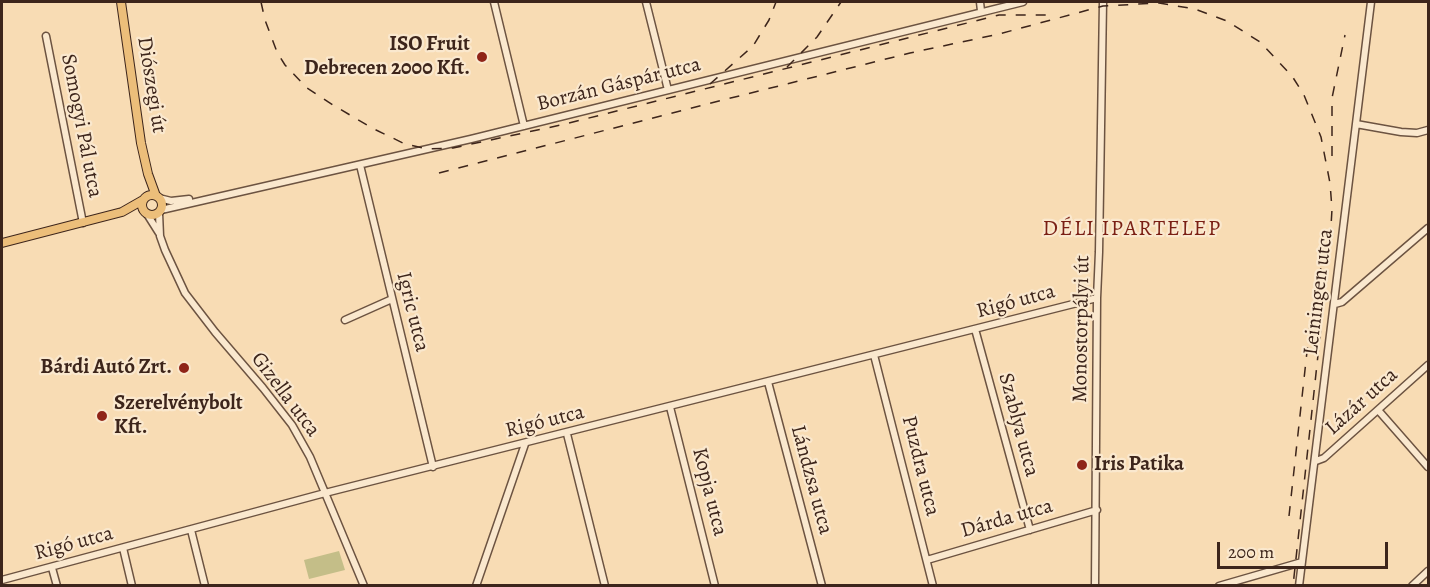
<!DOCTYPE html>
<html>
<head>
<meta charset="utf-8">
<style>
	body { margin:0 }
	#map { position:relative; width:1430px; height:587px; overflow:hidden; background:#f8dcb4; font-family:Alegreya,serif }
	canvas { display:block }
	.frame { position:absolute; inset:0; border:3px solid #3d251b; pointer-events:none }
	.scale { position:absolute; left:1217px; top:542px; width:171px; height:27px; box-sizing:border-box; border:3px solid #3d251b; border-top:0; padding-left:8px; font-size:18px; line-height:21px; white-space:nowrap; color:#3d251b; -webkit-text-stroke:4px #fae8ce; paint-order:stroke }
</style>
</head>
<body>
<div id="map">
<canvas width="1430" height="587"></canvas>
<div class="frame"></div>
<div class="scale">200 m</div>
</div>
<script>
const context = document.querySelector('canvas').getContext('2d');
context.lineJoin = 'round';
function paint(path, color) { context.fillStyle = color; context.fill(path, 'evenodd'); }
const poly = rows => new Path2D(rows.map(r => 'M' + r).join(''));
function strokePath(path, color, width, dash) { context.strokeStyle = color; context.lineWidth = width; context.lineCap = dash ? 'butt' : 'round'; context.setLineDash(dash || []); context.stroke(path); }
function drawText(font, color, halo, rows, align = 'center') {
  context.font = font + ' Alegreya,serif'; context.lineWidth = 4.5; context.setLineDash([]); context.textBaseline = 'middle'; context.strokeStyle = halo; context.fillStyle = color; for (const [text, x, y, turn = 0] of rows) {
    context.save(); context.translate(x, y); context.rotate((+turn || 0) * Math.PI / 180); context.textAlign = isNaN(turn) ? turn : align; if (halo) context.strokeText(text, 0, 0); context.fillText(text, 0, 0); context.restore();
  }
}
paint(poly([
	[339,551,345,570,309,579,304,560]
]), '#c4be88');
const minor = poly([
	[494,2,524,126],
	[646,2,668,90],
	[980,2,981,11],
	[46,36,83,223],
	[1356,124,1401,132,1417,133,1428,130],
	[360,165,433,467],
	[159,198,171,201,189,199],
	[161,210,471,139,1023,2],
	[159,213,160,236,165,250,185,293,215,332,263,388,292,425,310,457,364,586],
	[147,214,159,233],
	[1335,304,1342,302,1428,228],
	[345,320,392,299],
	[975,329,1030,530],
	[874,355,933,586],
	[768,382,822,586],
	[670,407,715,586],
	[1378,410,1428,467],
	[567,434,605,586],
	[1316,461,1324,458,1428,365],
	[191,530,205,586],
	[123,548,132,586],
	[927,560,1097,510],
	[52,568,57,586],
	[2,580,325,493,1097,298],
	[476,586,525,444],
	[1095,586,1097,298,1099,252,1103,2],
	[1219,586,1302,562],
	[1299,586,1371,2],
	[1412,586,1428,571]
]);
const major = poly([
	[121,2,141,143,148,174,156,196],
	'142 205a10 10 0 1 1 20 0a10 10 0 1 1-20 0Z',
	[2,243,122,212,143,200]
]);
strokePath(minor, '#6c5341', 9);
strokePath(major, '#3d251b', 10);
strokePath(minor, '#fae8ce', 6);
strokePath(major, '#ecbe7a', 8);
strokePath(poly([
	[261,2,265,20,277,52,285,65,307,88,333,105,372,128,405,144,428,149,453,148,561,125,999,15,1054,15],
	[787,67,817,37,841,2],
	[710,84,753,46,769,20,776,2],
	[1332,156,1332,98,1345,35],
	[439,173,715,102,910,53,999,34,1103,6,1159,3,1195,9,1227,21,1260,42,1292,76,1304,95,1321,137,1330,183,1332,209,1330,244,1293,586],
	[1289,516,1311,315,1321,267]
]), '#3d251b', 1.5, [10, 10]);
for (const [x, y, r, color] of [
	[482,57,6,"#8f2418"],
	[184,368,6,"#8f2418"],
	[102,416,6,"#8f2418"],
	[1082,465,6,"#8f2418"]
]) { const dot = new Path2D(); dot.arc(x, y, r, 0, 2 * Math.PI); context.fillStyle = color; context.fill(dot); strokePath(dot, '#fae8ce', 2); }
drawText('bold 21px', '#3d251b', '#fae8ce', [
	["ISO Fruit",470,45],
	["Debrecen 2000 Kft.",470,69],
	["Bárdi Autó Zrt.",172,368],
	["Szerelvénybolt",114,404,"left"],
	["Kft.",114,428,"left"],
	["Iris Patika",1094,465,"left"]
], 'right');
drawText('21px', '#3d251b', '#fae8ce', [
	["Diószegi út",151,85,81],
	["Borzán Gáspár utca",619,85,-14],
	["Somogyi Pál utca",81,126,79],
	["Leiningen utca",1319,292,-83],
	["Rigó utca",1016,302,-15],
	["Igric utca",412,312,76],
	["Monostorpályi út",1082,329,-89],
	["Gizella utca",285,395,53],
	["Lázár utca",1362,402,-42],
	["Rigó utca",545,422,-14],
	["Szablya utca",1018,425,75],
	["Puzdra utca",920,466,76],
	["Lándzsa utca",811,480,75],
	["Kopja utca",709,492,76],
	["Dárda utca",1007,519,-16],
	["Rigó utca",74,544,-15]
]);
context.letterSpacing = '1.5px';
drawText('22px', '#7a1f14', '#fae8ce', [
	["DÉLI IPARTELEP",1132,230]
]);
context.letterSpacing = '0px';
</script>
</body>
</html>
